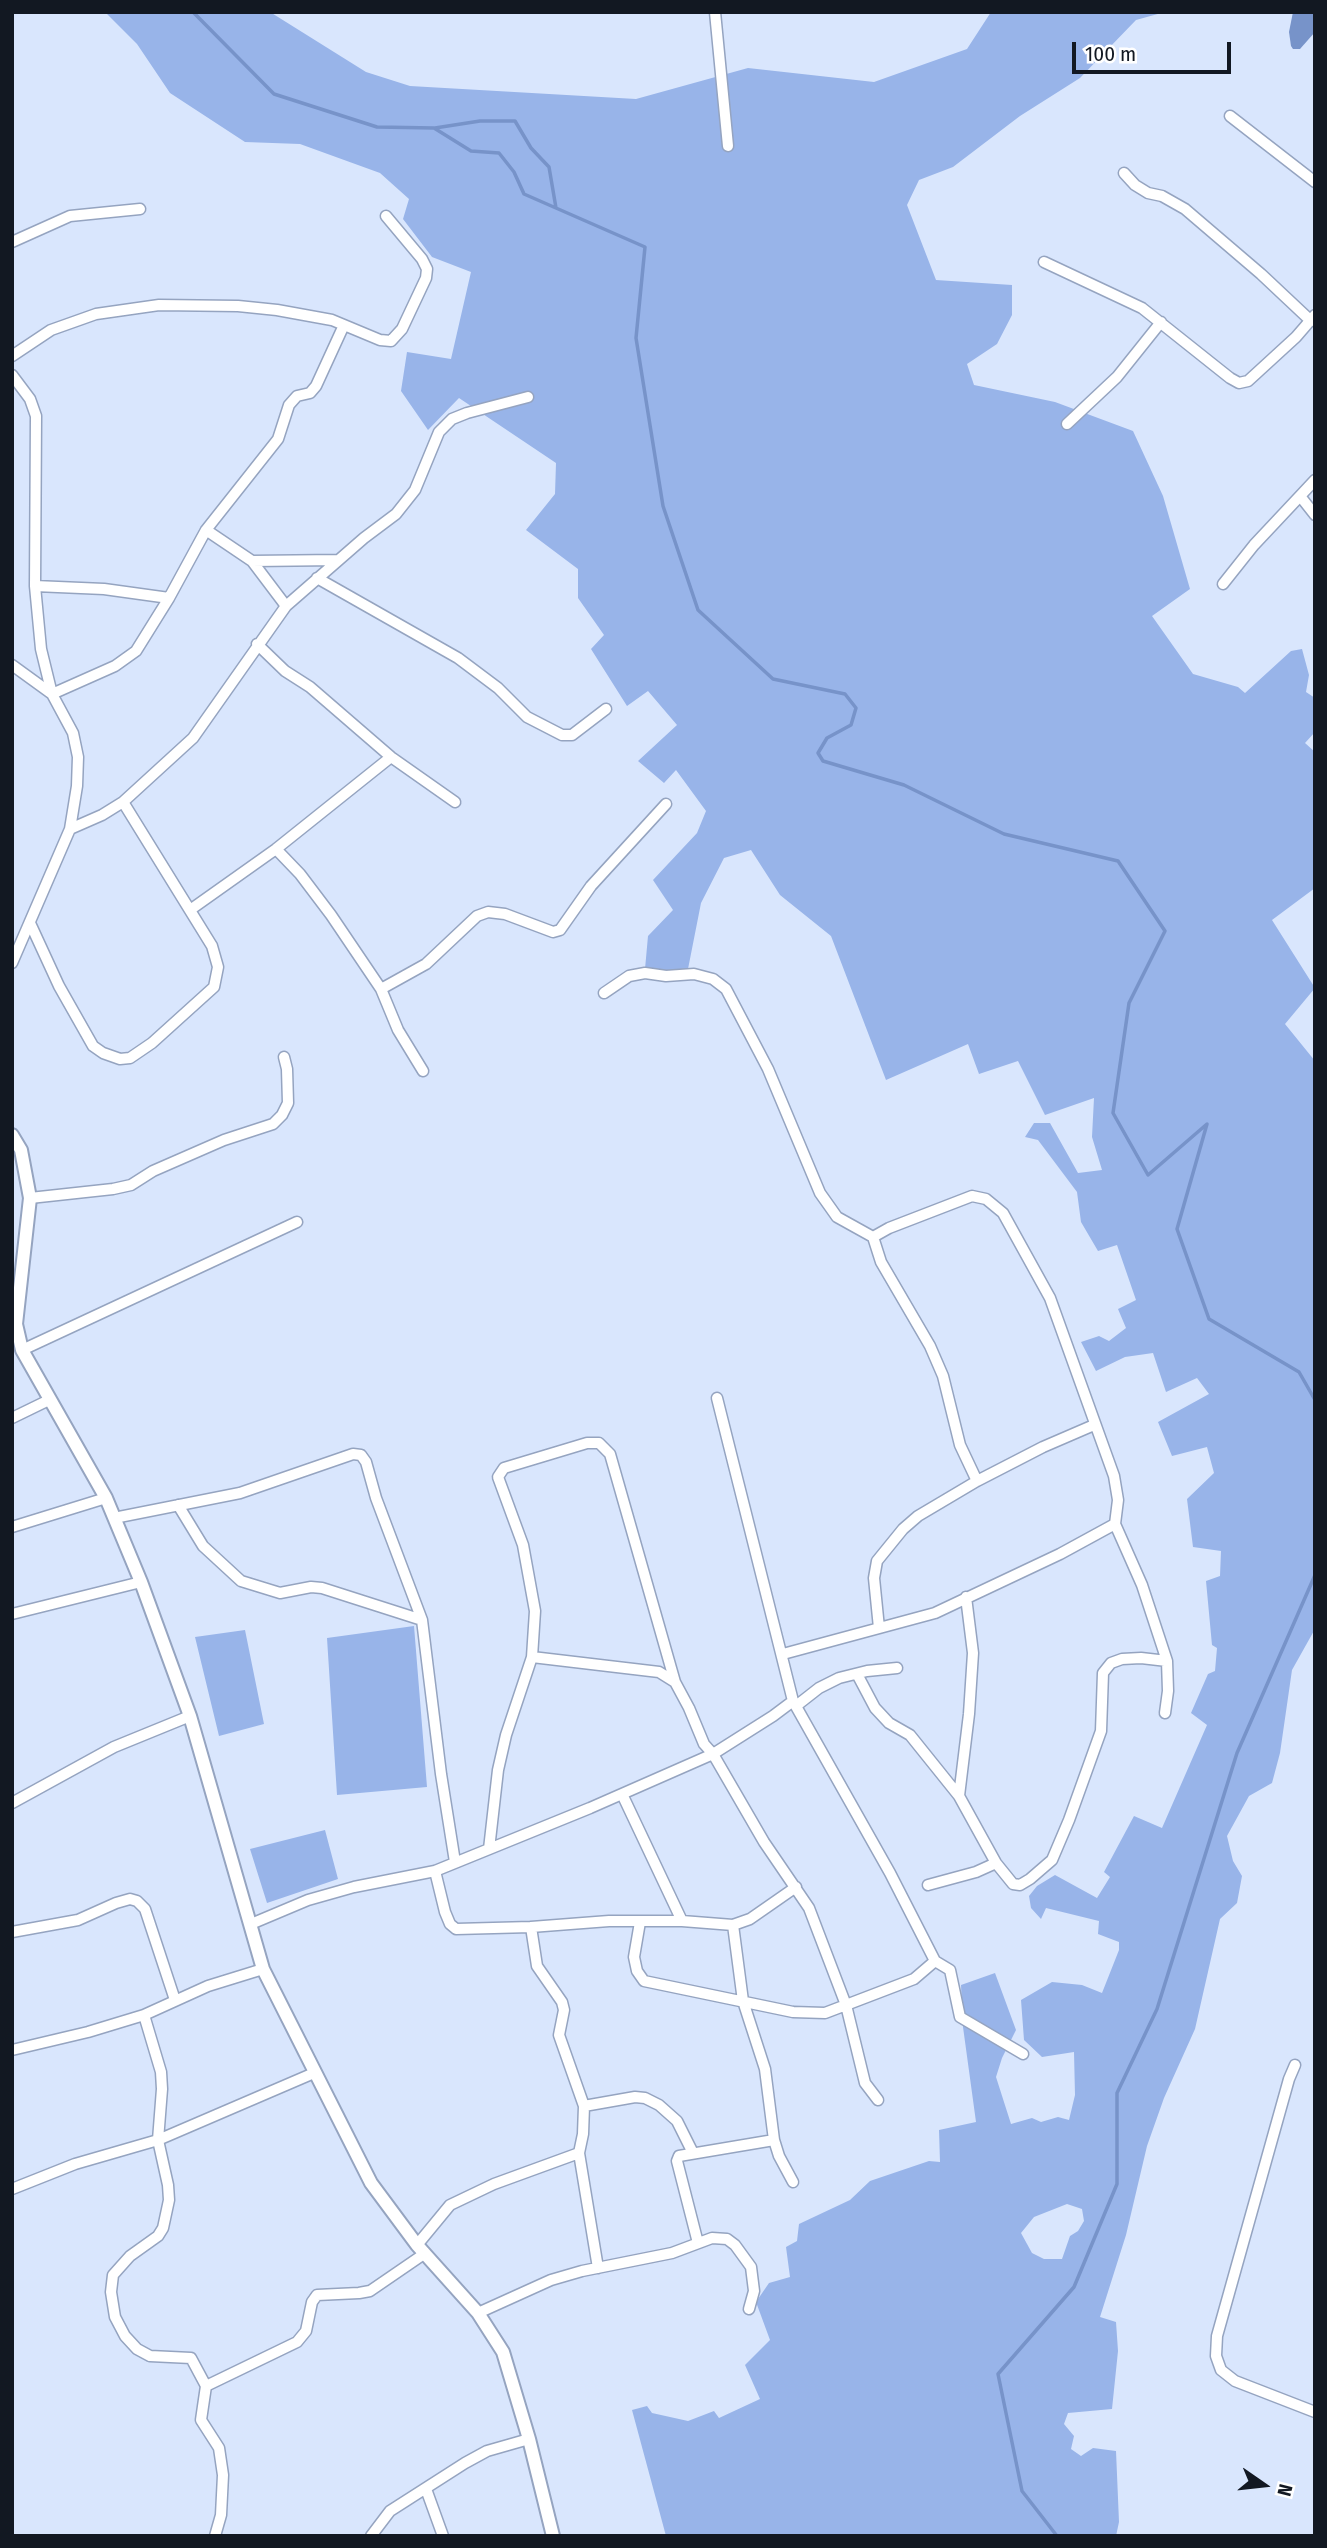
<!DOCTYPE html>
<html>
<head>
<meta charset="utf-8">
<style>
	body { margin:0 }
	#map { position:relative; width:1327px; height:2548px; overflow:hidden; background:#d9e6fd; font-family:"Fira Sans Condensed",sans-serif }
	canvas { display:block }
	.frame { position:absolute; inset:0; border:14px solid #121822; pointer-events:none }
	.north { position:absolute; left:1229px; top:2450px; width:70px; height:70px; -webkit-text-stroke:5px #fff; paint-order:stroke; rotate:104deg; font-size:19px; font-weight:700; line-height:28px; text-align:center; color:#121822 }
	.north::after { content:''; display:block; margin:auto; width:24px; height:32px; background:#121822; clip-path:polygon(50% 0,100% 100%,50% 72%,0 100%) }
	.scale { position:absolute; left:1072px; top:42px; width:159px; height:32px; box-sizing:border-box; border:4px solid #121822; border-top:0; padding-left:9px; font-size:21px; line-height:24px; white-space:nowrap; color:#121822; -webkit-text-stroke:5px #fff; paint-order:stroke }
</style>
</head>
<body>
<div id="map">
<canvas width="1327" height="2548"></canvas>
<div class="frame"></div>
<div class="north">N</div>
<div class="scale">100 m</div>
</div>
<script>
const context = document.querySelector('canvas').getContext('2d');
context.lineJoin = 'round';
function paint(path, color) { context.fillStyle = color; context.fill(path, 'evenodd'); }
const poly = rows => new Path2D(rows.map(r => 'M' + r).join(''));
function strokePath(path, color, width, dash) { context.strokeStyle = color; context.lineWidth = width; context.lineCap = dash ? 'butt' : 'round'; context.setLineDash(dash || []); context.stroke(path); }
paint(poly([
	[105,12,270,12,366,72,410,86,636,99,748,68,874,82,967,49,991,12,1165,12,1136,20,1080,78,1020,116,953,167,919,180,907,205,936,280,1012,285,1012,315,997,344,967,364,974,385,1055,402,1133,431,1163,496,1190,589,1152,616,1193,674,1238,687,1245,693,1291,651,1302,649,1309,675,1306,692,1315,698,1315,732,1305,743,1315,752,1315,888,1272,920,1315,988,1285,1024,1315,1061,1315,1629,1292,1670,1280,1753,1272,1783,1249,1796,1227,1836,1233,1861,1242,1876,1237,1903,1220,1919,1195,2029,1164,2098,1147,2146,1126,2235,1100,2317,1116,2322,1118,2351,1112,2409,1068,2413,1064,2424,1074,2436,1071,2449,1081,2456,1093,2448,1116,2451,1119,2522,1116,2536,666,2536,632,2410,647,2406,652,2413,688,2421,714,2411,719,2418,760,2399,745,2365,770,2340,756,2302,769,2283,790,2277,786,2247,797,2241,799,2224,850,2200,870,2181,929,2161,940,2162,939,2130,976,2122,963,2027,961,1985,995,1973,1016,2030,1002,2058,996,2077,1011,2124,1032,2118,1041,2122,1058,2117,1069,2120,1075,2095,1074,2052,1042,2057,1024,2040,1021,2000,1052,1982,1082,1985,1102,1993,1119,1950,1119,1942,1098,1934,1099,1921,1046,1908,1041,1919,1031,1908,1029,1896,1037,1886,1055,1875,1097,1898,1110,1877,1104,1872,1134,1816,1162,1828,1207,1725,1191,1713,1208,1674,1215,1671,1217,1648,1212,1645,1206,1581,1220,1576,1221,1551,1193,1547,1187,1499,1214,1473,1207,1447,1172,1456,1158,1422,1209,1394,1197,1378,1166,1392,1153,1353,1125,1357,1096,1371,1081,1342,1099,1336,1109,1341,1126,1328,1118,1309,1136,1300,1117,1245,1098,1251,1081,1222,1077,1192,1038,1140,1025,1137,1034,1123,1050,1123,1078,1173,1102,1170,1092,1137,1094,1098,1045,1115,1018,1061,979,1074,968,1044,886,1080,831,936,780,895,751,850,724,858,701,903,688,969,671,972,645,969,648,936,673,910,653,880,697,833,706,811,676,770,664,783,638,761,677,725,648,691,627,706,591,649,604,635,578,598,578,569,526,530,555,494,556,463,459,398,428,430,401,391,407,352,451,359,471,272,432,257,403,219,409,199,380,173,300,144,245,142,170,93,137,44],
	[1067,2204,1082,2209,1084,2221,1078,2231,1070,2236,1062,2259,1044,2259,1032,2253,1021,2233,1034,2217],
	[414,1626,427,1787,337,1795,327,1638],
	[245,1630,264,1724,219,1736,195,1637],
	[325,1830,338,1879,267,1903,250,1849]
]), '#98b4e9');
paint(poly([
	[1293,12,1315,12,1315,32,1300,49,1293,49,1291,46,1289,32]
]), '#7793c9');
strokePath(poly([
	[193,12,274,94,377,127,434,128,471,151,499,153,514,172,524,194,645,247,636,338,663,506,698,610,773,679,845,694,856,708,851,725,827,738,818,753,823,761,904,785,1004,834,1118,861,1165,931,1129,1003,1113,1113,1148,1175,1207,1124,1177,1229,1209,1319,1299,1372,1315,1400],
	[435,128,480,121,515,121,531,148,549,167,556,208],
	[1057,2536,1022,2491,998,2374,1074,2287,1117,2184,1117,2093,1157,2009,1237,1753,1315,1575]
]), '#7793c9', 3.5);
const minor = poly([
	[715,12,728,146],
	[1230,116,1315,182],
	[1124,173,1135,185,1148,193,1162,196,1185,209,1261,274,1311,321],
	[12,242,70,216,140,209],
	[1044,262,1142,308,1230,378,1239,383,1248,381,1296,337,1315,315],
	[12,356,51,330,96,314,159,305,238,306,277,310,332,320,380,340,391,341,402,329,426,278,427,269,422,259,386,216],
	[12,375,30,399,36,416,35,586,41,649,52,694,73,733,78,757,77,786,70,829,12,963],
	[1067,424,1117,377,1161,322],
	[1315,480,1300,496,1315,515],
	[206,530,252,561,286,606],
	[252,561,338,560],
	[317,578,458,658,498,688,527,717,562,735,572,735,606,709],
	[1223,584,1254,545,1300,496],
	[35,586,104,589,169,598],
	[257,644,285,671,310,687,391,757,455,802],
	[12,665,52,694,115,666,136,651,169,598,206,530,278,439,289,405,297,396,310,393,316,386,344,325],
	[70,829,102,815,123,802,193,738,286,606,364,538,396,514,415,490,439,432,452,419,467,413,528,397],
	[276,849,300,874,331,915,381,989,398,1030,423,1071],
	[190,910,276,849,391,757],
	[30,923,59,986,93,1046,103,1053,120,1059,130,1058,152,1043,214,987,218,967,212,946,123,802],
	[381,989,426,964,477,916,488,912,505,914,553,932,560,930,591,886,666,804],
	[604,993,629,976,645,973,666,976,694,974,713,979,726,989,768,1069,820,1193,837,1217,873,1237,881,1262,930,1346,943,1376,960,1445,977,1481],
	[30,1198,113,1189,131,1185,153,1171,224,1140,273,1124,282,1115,288,1103,287,1069,284,1057],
	[873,1237,889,1228,972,1196,986,1199,1003,1213,1050,1298,1114,1476,1118,1500,1115,1524,1142,1585,1167,1661,1168,1691,1165,1713],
	[22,1350,297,1222],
	[12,1418,49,1400],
	[178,1505,203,1546,241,1581,280,1593,311,1587,322,1588,422,1620],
	[114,1518,240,1493,353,1454,361,1455,366,1462,376,1498,422,1620,441,1774,455,1862],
	[12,1527,106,1498],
	[966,1597,973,1653,969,1714,959,1796,996,1863,1013,1884,1020,1885,1030,1879,1052,1860,1069,1820,1101,1731,1103,1673,1111,1663,1122,1659,1141,1658,1167,1661],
	[12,1614,141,1582],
	[879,1628,874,1578,877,1561,903,1529,918,1516,977,1481,1043,1447,1094,1425],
	[783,1654,935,1613,1060,1554,1115,1524],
	[532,1657,659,1672,675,1682,689,1708,704,1744,713,1754,764,1842,809,1908,846,2005,865,2083,878,2100],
	[857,1674,875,1708,889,1723,910,1735,959,1796],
	[796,1706,819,1688,839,1678,867,1671,897,1668],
	[622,1794,682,1921],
	[12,1803,114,1747,190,1716],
	[489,1849,498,1770,506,1735,532,1657,535,1611,523,1545,498,1477,504,1468,587,1443,599,1443,610,1454,675,1682],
	[435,1871,445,1912,450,1924,456,1929,531,1927,609,1921,682,1921,733,1925,743,2001,765,2069,774,2140,779,2156,793,2182],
	[928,1885,976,1872,996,1863],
	[640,1922,634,1957,637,1971,644,1981,793,2012,825,2013,846,2005,914,1979,935,1961,890,1873,793,1701],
	[251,1924,308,1900,354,1887,435,1871,590,1808,713,1754,773,1716,793,1701,717,1398],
	[733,1925,750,1919,796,1887],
	[531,1927,537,1966,562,2002,564,2010,559,2035,584,2106,583,2134,579,2153,598,2268],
	[12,1932,78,1920,116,1903,130,1899,137,1901,145,1909,175,2000],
	[935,1961,950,1970,960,2017,1023,2054],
	[144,2015,161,2072,162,2089,158,2140,168,2185,169,2200,163,2228,158,2236,130,2256,113,2275,111,2292,115,2317,125,2336,137,2349,150,2356,191,2358,206,2386,297,2342,306,2331,312,2302,317,2295,359,2293,370,2291,424,2254],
	[12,2050,88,2032,144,2015,208,1986,263,1969],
	[1295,2065,1289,2079,1217,2336,1216,2356,1221,2370,1235,2381,1315,2412],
	[584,2106,635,2097,645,2098,659,2105,677,2121,693,2153],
	[12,2189,75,2164,158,2140,314,2073],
	[698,2243,677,2161,679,2156,774,2140],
	[417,2245,450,2205,494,2184,579,2153],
	[478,2313,551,2280,582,2271,672,2253,712,2238,727,2239,735,2245,751,2267,754,2291,749,2309],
	[206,2386,201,2420,219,2448,223,2475,221,2515,215,2536],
	[426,2489,443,2536],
	[371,2536,390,2511,465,2463,487,2451,529,2439]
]);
const tertiary = poly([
	[12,1135,21,1150,30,1198,16,1324,22,1350,106,1498,141,1582,190,1716,263,1969,371,2183,417,2245,478,2313,503,2352,529,2439,553,2536]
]);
strokePath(minor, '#95a4c0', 13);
strokePath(tertiary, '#95a4c0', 16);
strokePath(minor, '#fff', 10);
strokePath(tertiary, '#fff', 12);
</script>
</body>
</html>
